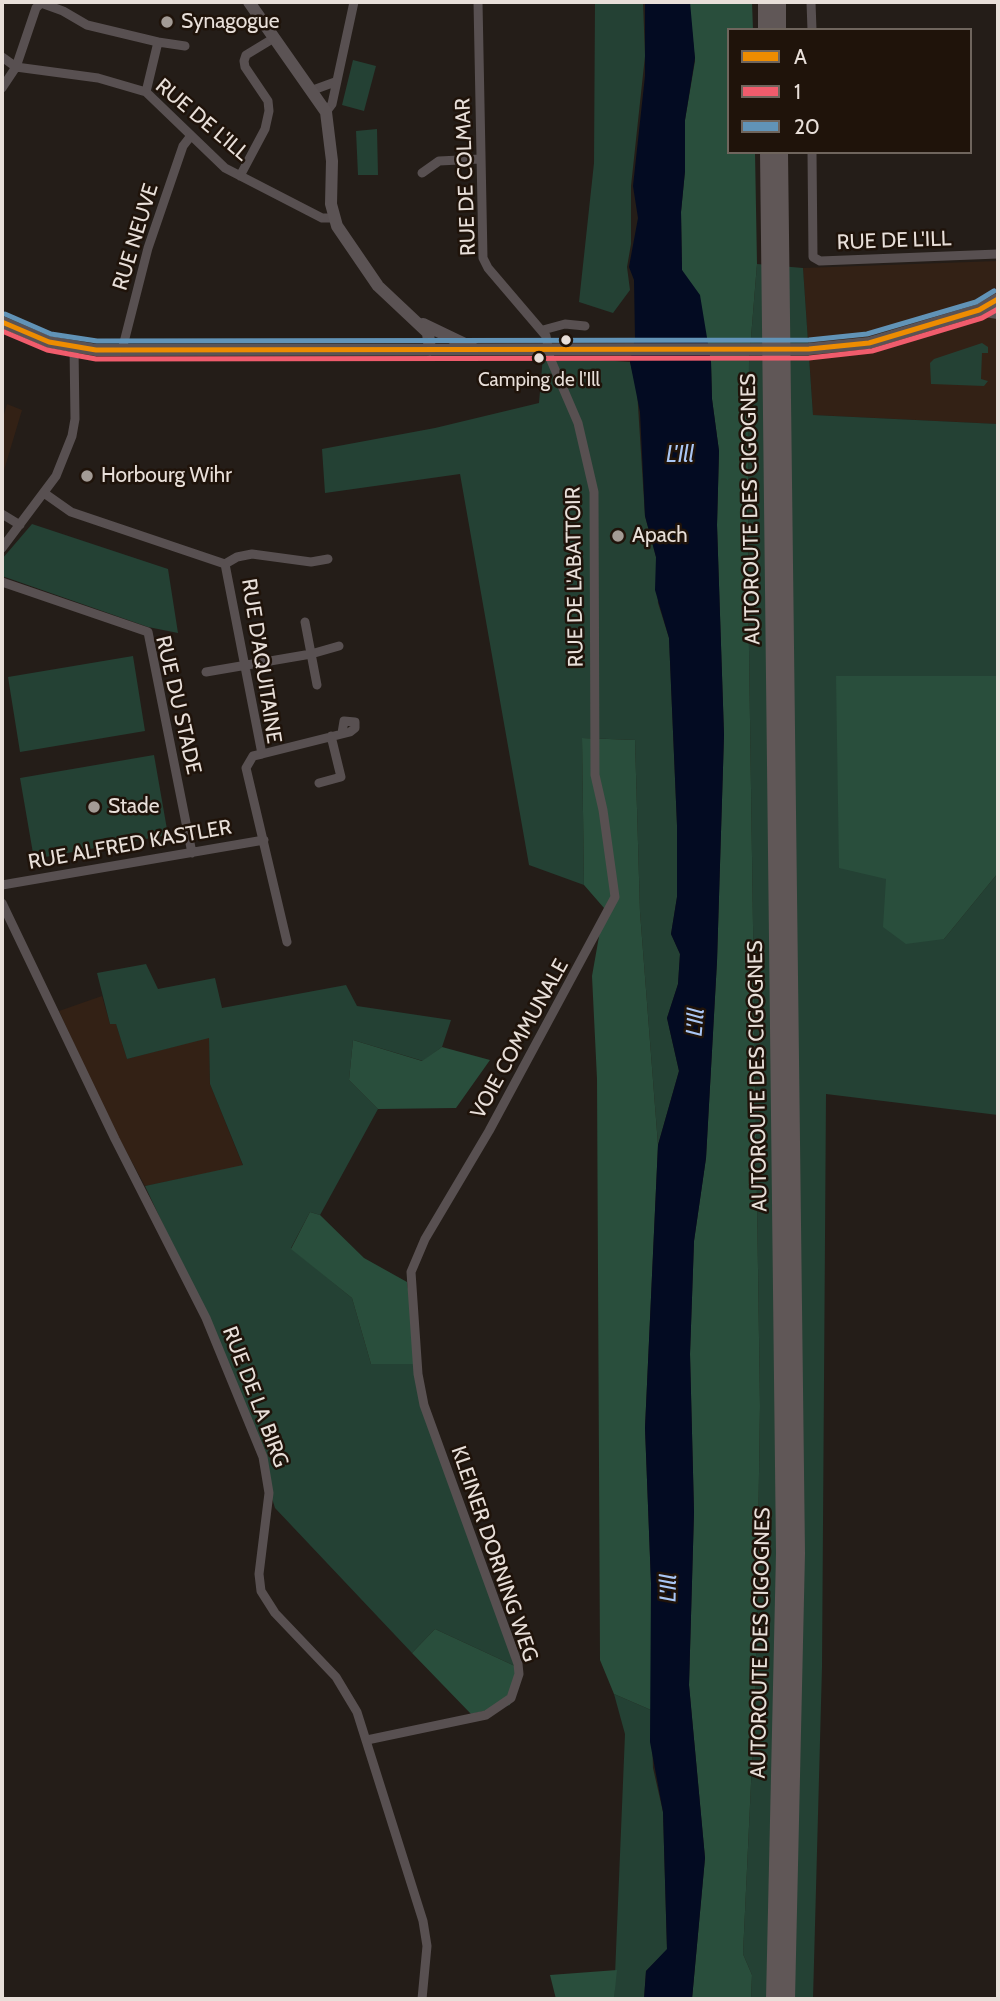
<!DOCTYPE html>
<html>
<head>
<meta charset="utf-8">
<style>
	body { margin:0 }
	#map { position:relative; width:1000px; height:2001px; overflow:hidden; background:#241d18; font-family:Cabin,sans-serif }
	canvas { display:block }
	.frame { position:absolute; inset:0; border:4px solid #e8dfd9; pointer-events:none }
	.legend { position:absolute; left:727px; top:28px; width:245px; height:126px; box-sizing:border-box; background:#1f130a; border:2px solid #6f655d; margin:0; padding:9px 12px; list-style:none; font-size:21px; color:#e8dfd9 }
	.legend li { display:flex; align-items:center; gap:14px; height:35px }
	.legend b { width:35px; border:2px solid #6f655d }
</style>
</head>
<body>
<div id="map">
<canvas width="1000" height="2001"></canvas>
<div class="frame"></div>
<ul class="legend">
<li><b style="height:9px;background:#ed8c01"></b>A</li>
<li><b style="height:9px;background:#f05c6c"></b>1</li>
<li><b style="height:9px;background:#6193b7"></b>20</li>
</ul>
</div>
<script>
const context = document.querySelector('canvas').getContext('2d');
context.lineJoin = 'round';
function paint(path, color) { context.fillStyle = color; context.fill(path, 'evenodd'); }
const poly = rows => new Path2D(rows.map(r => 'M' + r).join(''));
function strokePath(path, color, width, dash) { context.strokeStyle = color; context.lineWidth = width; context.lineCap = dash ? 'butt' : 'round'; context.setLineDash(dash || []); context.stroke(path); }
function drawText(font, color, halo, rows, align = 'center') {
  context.font = font + ' Cabin,sans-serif'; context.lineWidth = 5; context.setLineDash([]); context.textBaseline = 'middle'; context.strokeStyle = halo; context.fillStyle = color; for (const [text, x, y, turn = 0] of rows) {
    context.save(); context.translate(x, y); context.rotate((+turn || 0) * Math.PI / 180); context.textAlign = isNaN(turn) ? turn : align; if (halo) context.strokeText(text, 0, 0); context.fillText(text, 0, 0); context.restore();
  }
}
paint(poly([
	[998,261,998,424,813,415,803,268],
	[7,404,22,410,2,477,2,421],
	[102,996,110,1024,116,1024,127,1059,209,1037,210,1084,243,1166,145,1186,106,1114,59,1011]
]), '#332115');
paint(poly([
	[595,2,643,2,645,56,631,186,631,244,627,267,630,290,613,313,579,302,594,163],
	[353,60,376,66,364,111,342,105],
	[377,129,378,175,358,175,356,131],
	[757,264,803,268,813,415,998,424,998,676,836,676,886,879,944,939,998,873,998,1115,826,1094,822,1667,813,1999,751,1999,752,1975,743,1954,756,1677,760,1406,748,582,749,362],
	[982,343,988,347,988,353,982,353,981,379,988,381,984,386,931,384,930,363,934,359],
	[543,356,630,362,637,390,645,516,656,557,658,603,669,638,677,825,677,897,671,934,680,954,678,984,667,1018,679,1071,658,1145,640,912,635,740,582,738,584,885,529,865,460,474,325,493,322,449,435,428,539,403],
	[32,524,168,569,178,633,148,627,2,576,2,559],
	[133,656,145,731,20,752,8,677],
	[154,755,168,835,34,859,20,778],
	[146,964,158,989,215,978,222,1008,346,985,357,1006,451,1020,442,1047,423,1061,353,1040,349,1080,378,1109,320,1215,310,1212,291,1248,352,1298,371,1364,419,1364,426,1408,517,1667,435,1629,412,1653,275,1508,235,1378,145,1186,243,1165,210,1084,209,1038,127,1059,116,1024,110,1024,97,973],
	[614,1694,651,1710,653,1768,663,1812,667,1950,646,1971,644,1999,614,1999,625,1734]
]), '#244134');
paint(poly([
	[689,2,752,2,753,30,729,30,729,152,755,152,757,264,749,362,748,582,760,1406,756,1677,743,1954,752,1975,751,1999,692,1999,705,1858,689,1685,694,1512,690,1354,694,1241,706,1158,717,961,724,735,717,525,719,451,712,399,711,362,682,270,681,212,685,171,685,120,695,61],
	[836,676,998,676,998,873,944,939,906,944,883,927,886,879,839,868],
	[582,738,635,740,640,912,658,1145,645,1428,651,1583,651,1710,614,1694,600,1660,597,1079,592,976,604,908,584,885],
	[353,1040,422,1061,442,1047,490,1060,456,1108,378,1109,349,1080],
	[310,1212,320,1215,364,1258,407,1282,419,1364,371,1364,352,1298,291,1249],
	[435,1629,517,1667,510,1705,471,1714,412,1653],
	[617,1970,614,1999,556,1999,550,1975]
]), '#294e3c');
paint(poly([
	[645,2,690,2,695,58,685,120,685,171,681,212,682,270,700,295,711,362,712,399,719,451,717,525,724,735,717,961,706,1158,694,1241,690,1354,694,1512,689,1685,705,1858,692,1999,644,1999,646,1971,667,1949,663,1812,650,1742,651,1583,645,1428,658,1145,679,1071,667,1018,678,984,680,954,671,934,677,897,677,825,669,638,655,590,656,557,645,516,640,412,630,362,635,338,634,280,629,267,638,218,633,186,645,76]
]), '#030b22');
strokePath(poly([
	[811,2,812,30],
	[2,57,16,67,98,78,146,92,225,168,322,218,333,218],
	[2,88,16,67,36,8,41,3,63,11,87,25,158,42],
	[313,90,335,82],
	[146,92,158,42,185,46],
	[326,112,332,104,354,2],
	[812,152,813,257,820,261,998,254],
	[422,173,439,161,480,159],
	[240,176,265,129,269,111,268,101,245,67,244,61,246,55,274,38],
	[543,330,565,324,585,326],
	[122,350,148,248,183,146,190,137],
	[44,493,71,512,225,564,237,557,252,554,311,562,328,559],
	[2,514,20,525],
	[2,548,56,476,72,436,75,419,74,347],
	[225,564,262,754,253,756,246,768,287,942],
	[2,582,148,632,192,853],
	[305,622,317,685],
	[206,672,311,654,339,646],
	[262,754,350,732,355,728,355,722,344,721,342,733],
	[319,783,341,777,331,736],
	[2,885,264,840],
	[2,903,115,1139,206,1318,263,1457,269,1493,259,1574,261,1591,275,1613,336,1677,357,1712,423,1921,427,1946,422,1999],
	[367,1740,486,1715,511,1698,519,1674,518,1664,424,1405,418,1374,411,1272,425,1239,489,1131,615,897,603,810,595,775,594,492,578,423,550,358,546,336,488,268,483,258,478,2]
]), '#585051', 9);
strokePath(poly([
	[249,2,326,112,332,161,331,204,337,226,378,286,428,333,430,350],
	[979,310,998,313],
	[2,322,49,342,96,350,809,349,869,343,979,310,998,299],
	[423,324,473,348]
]), '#5b5354', 12);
strokePath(poly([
	[766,2,766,30],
	[778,2,778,30],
	[768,152,784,1553,774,1999],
	[780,152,797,1553,787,1999]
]), '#605757', 16);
strokePath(poly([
	[2,322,49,342,96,350,809,349,869,343,979,310,998,299]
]), '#ed8c01', 5);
strokePath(poly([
	[2,331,47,350,96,359,809,358,872,351,982,318,998,309]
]), '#f05c6c', 5);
strokePath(poly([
	[5,314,51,334,97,341,809,340,867,334,976,302,994,291]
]), '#6193b7', 5);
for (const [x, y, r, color] of [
	[167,22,7,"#a39b95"],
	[566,340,6,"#e8dfd9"],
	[539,358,6,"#e8dfd9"],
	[87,476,7,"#a39b95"],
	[618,536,7,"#a39b95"],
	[94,807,7,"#a39b95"]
]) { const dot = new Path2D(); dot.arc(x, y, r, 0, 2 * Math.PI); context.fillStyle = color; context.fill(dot); strokePath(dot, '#1f130a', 2.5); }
drawText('19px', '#e8dfd9', '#1f130a', [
	["Camping de l'Ill",539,380]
]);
drawText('21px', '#e8dfd9', '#1f130a', [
	["Synagogue",181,22],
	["Horbourg Wihr",101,476],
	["Apach",632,536],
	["Stade",108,807]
], 'left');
drawText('21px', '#e8dfd9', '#1f130a', [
	["RUE DE L'ILL",202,120,40],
	["RUE DE COLMAR",466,177,-92],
	["RUE NEUVE",136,237,-73],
	["RUE DE L'ILL",894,241,-2],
	["AUTOROUTE DES CIGOGNES",751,509,-91],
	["RUE DE L'ABATTOIR",575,577,-91],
	["RUE D'AQUITAINE",261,661,81],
	["RUE DU STADE",178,705,77],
	["RUE ALFRED KASTLER",130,845,-10],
	["VOIE COMMUNALE",520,1039,-61],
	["AUTOROUTE DES CIGOGNES",758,1076,-91],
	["RUE DE LA BIRG",255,1397,69],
	["KLEINER DORNING WEG",494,1554,71],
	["AUTOROUTE DES CIGOGNES",761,1643,-89]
]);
drawText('italic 23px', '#aac7f5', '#1f130a', [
	["L'Ill",680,455],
	["L'Ill",696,1022,-85],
	["L'Ill",669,1588,-89]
]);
</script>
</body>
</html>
